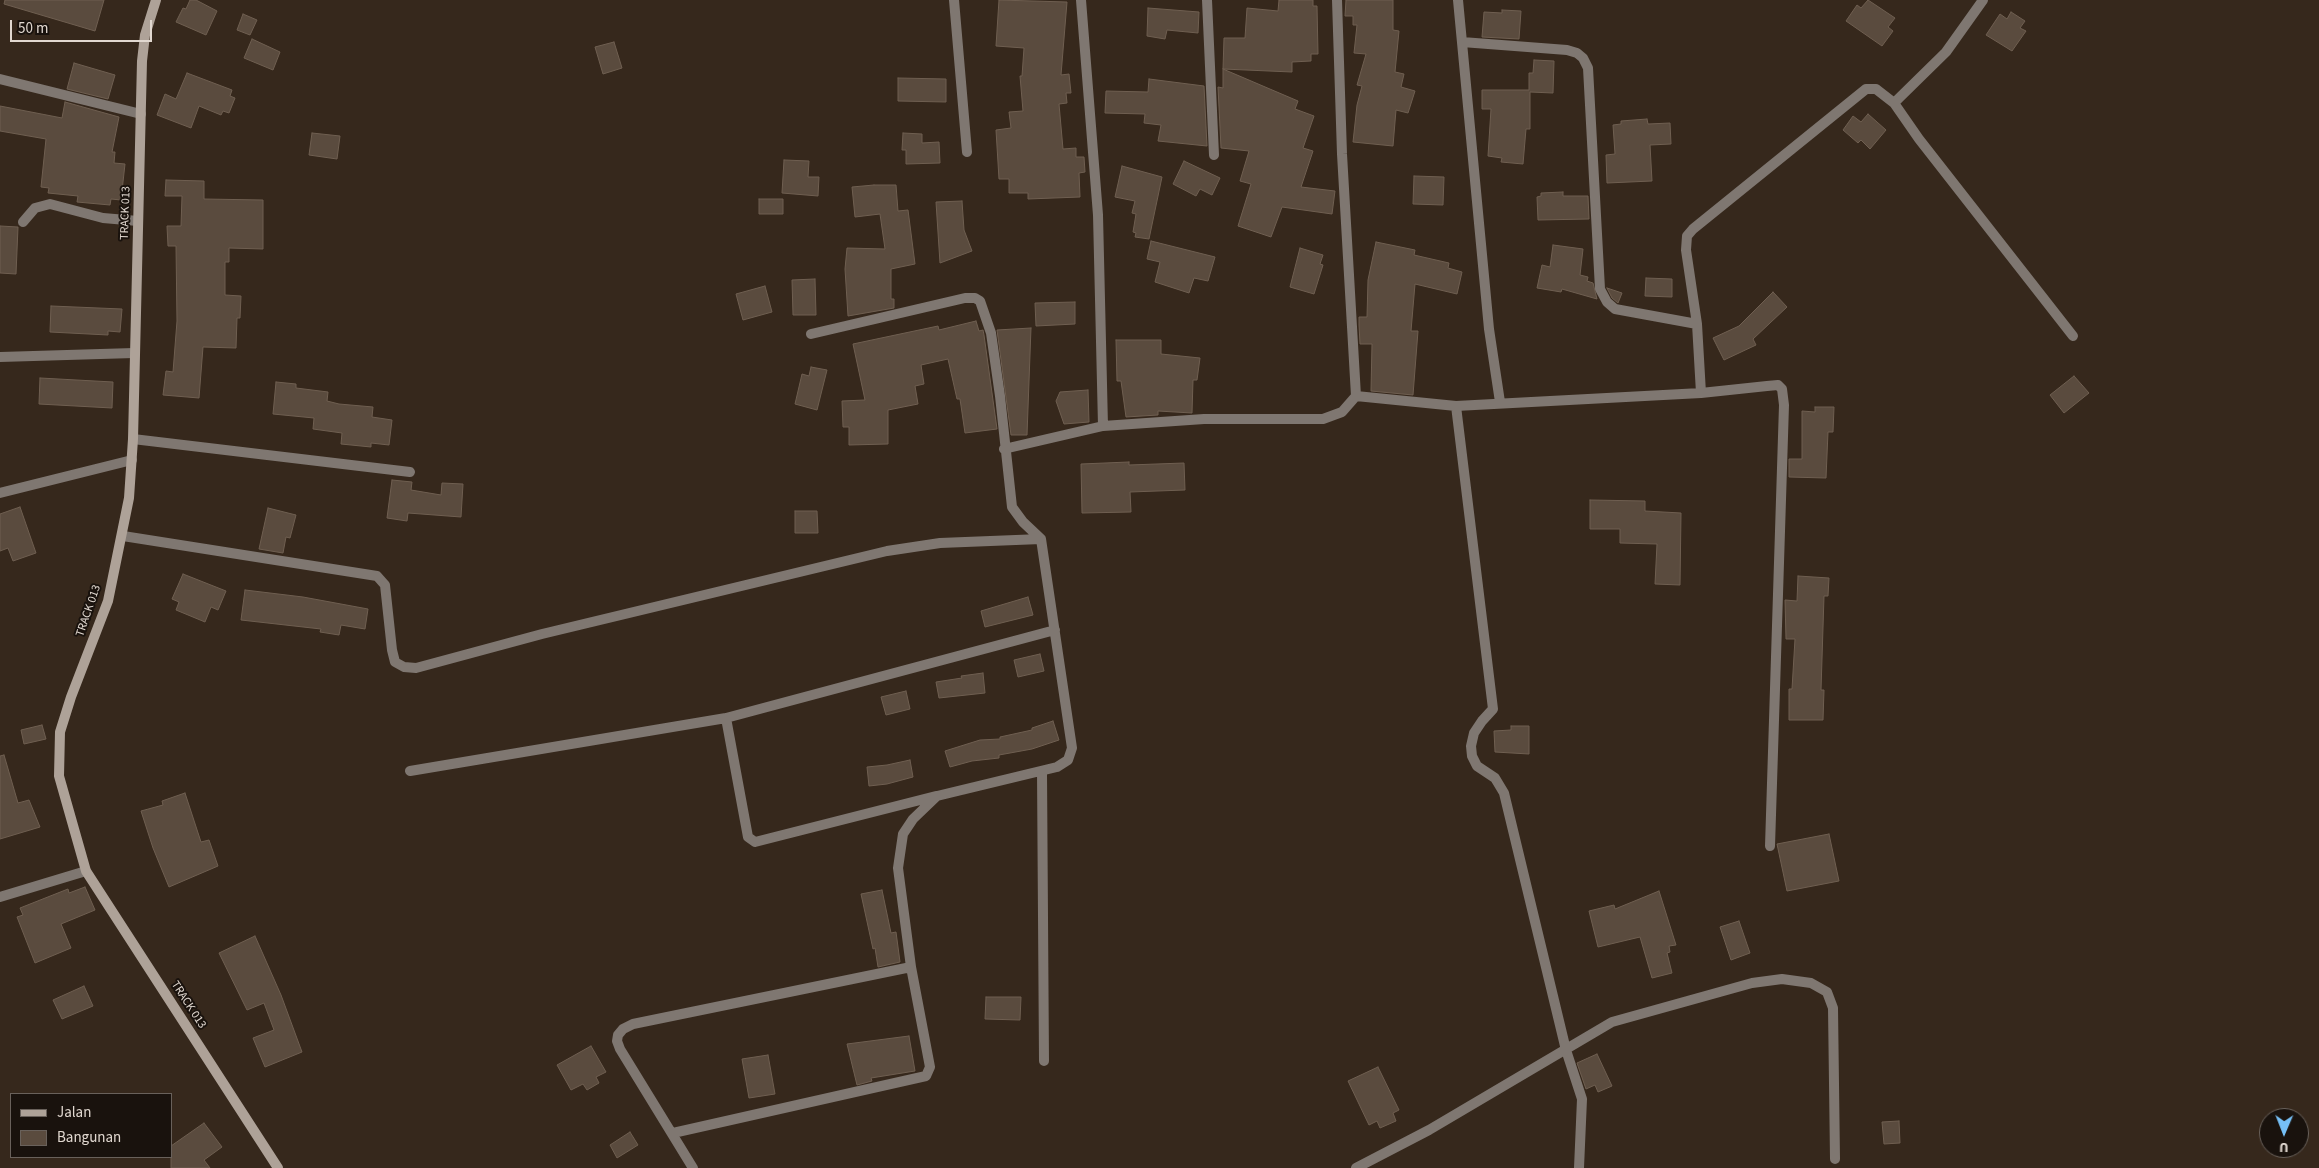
<!DOCTYPE html>
<html>
<head>
<meta charset="utf-8">
<style>
	body { margin:0 }
	#map { position:relative; width:2319px; height:1168px; overflow:hidden; background:#36281c; font-family:"Source Sans 3",sans-serif }
	canvas { display:block }
	.legend { position:absolute; left:10px; top:1093px; width:162px; height:65px; box-sizing:border-box; background:#19120d; border:1px solid #69615b; margin:0; padding:6px 9px; list-style:none; font-size:15px; color:#e1d8d0 }
	.legend li { display:flex; align-items:center; gap:10px; height:25px }
	.legend b { width:25px; border:1px solid #69615b }
	.north { position:absolute; left:2259px; top:1108px; width:50px; height:50px; box-sizing:border-box; background:#19120d; border:1px solid #69615b; border-radius:50%; rotate:181deg; font-size:14px; font-weight:700; line-height:20px; text-align:center; color:#e1d8d0 }
	.north::after { content:''; display:block; margin:auto; width:18px; height:22px; background:#76c0f7; clip-path:polygon(50% 0,100% 100%,50% 72%,0 100%) }
	.scale { position:absolute; left:10px; top:20px; width:142px; height:22px; box-sizing:border-box; border:2px solid #e1d8d0; border-top:0; padding-left:6px; font-size:15px; line-height:18px; white-space:nowrap; color:#e1d8d0; -webkit-text-stroke:4px #19120d; paint-order:stroke }
</style>
</head>
<body>
<div id="map">
<canvas width="2319" height="1168"></canvas>
<ul class="legend">
<li><b style="height:6px;background:#aea298"></b>Jalan</li>
<li><b style="height:14px;background:#5a4b3e"></b>Bangunan</li>
</ul>
<div class="north">U</div>
<div class="scale">50 m</div>
</div>
<script>
const context = document.querySelector('canvas').getContext('2d');
context.lineJoin = 'round';
function paint(path, color) { context.fillStyle = color; context.fill(path, 'evenodd'); }
const poly = rows => new Path2D(rows.map(r => 'M' + r).join(''));
function strokePath(path, color, width, dash) { context.strokeStyle = color; context.lineWidth = width; context.lineCap = dash ? 'butt' : 'round'; context.setLineDash(dash || []); context.stroke(path); }
function drawText(font, color, halo, rows, align = 'center') {
  context.font = font + ' "Source Sans 3",sans-serif'; context.lineWidth = 4; context.setLineDash([]); context.textBaseline = 'middle'; context.strokeStyle = halo; context.fillStyle = color; for (const [text, x, y, turn = 0] of rows) {
    context.save(); context.translate(x, y); context.rotate((+turn || 0) * Math.PI / 180); context.textAlign = isNaN(turn) ? turn : align; if (halo) context.strokeText(text, 0, 0); context.fillText(text, 0, 0); context.restore();
  }
}
const building = poly([
	[5,0,104,0,95,31,4,4,5,0],
	[190,0,196,0,217,11,206,35,176,22,183,8,186,9,190,0],
	[999,0,1067,2,1061,75,1069,74,1071,93,1066,93,1067,103,1059,104,1063,149,1076,148,1076,157,1084,157,1085,172,1079,173,1080,197,1028,199,1028,193,1009,193,1009,179,999,179,996,130,1011,128,1009,112,1023,111,1020,76,1022,76,1024,48,996,46,999,0],
	[1279,0,1313,0,1313,6,1317,6,1318,54,1311,54,1311,61,1292,62,1292,72,1223,69,1224,38,1245,38,1247,8,1278,11,1279,0],
	[1346,0,1393,0,1393,30,1399,31,1395,72,1404,74,1401,87,1415,91,1408,113,1396,110,1393,146,1353,142,1357,105,1362,86,1357,85,1366,54,1354,53,1357,25,1353,25,1353,16,1345,16,1346,0],
	[1868,0,1895,18,1888,27,1893,31,1882,46,1846,21,1857,5,1861,8,1868,0],
	[1148,8,1199,12,1198,33,1167,30,1165,39,1147,36,1148,8],
	[1502,10,1521,11,1519,39,1482,37,1484,12,1502,13,1502,10],
	[2011,12,2025,21,2020,28,2026,31,2012,51,1986,35,2000,14,2007,19,2011,12],
	[243,14,257,20,250,35,237,30,243,14],
	[252,39,280,52,273,70,244,58,252,39],
	[614,42,622,68,603,74,595,47,614,42],
	[1534,60,1554,61,1553,93,1530,92,1530,129,1526,129,1523,164,1501,162,1502,158,1488,156,1491,109,1482,109,1482,90,1529,90,1529,73,1533,73,1534,60],
	[74,63,115,75,108,99,67,89,74,63],
	[1223,69,1298,101,1295,109,1314,116,1303,148,1313,151,1301,187,1335,191,1332,214,1282,207,1271,237,1238,226,1251,184,1240,181,1249,151,1221,148,1218,87,1223,88,1223,69],
	[187,73,232,90,230,96,235,98,229,113,223,111,221,115,199,106,191,128,157,115,165,94,176,99,187,73],
	[898,78,946,79,946,102,898,101,898,78],
	[1149,79,1204,86,1207,146,1158,141,1161,125,1144,123,1145,114,1105,113,1106,91,1148,92,1149,79],
	[65,102,119,117,112,152,115,152,114,163,125,164,121,200,111,199,110,205,77,202,78,196,48,193,49,188,41,187,46,139,0,131,0,106,62,118,65,102],
	[1868,114,1886,130,1870,149,1861,140,1858,143,1843,130,1853,116,1861,122,1868,114],
	[1647,119,1648,124,1670,123,1671,144,1650,145,1652,181,1607,183,1606,155,1615,154,1613,125,1621,124,1621,121,1647,119],
	[312,133,340,136,337,159,309,155,312,133],
	[903,133,922,134,922,143,939,142,940,163,906,164,906,150,902,150,903,133],
	[784,160,809,161,808,177,819,177,818,196,782,193,784,160],
	[1184,161,1220,178,1212,195,1200,189,1196,196,1173,184,1184,161],
	[1122,166,1162,177,1149,239,1135,237,1136,233,1133,232,1136,214,1132,213,1135,201,1115,197,1122,166],
	[1414,176,1444,177,1443,205,1413,204,1414,176],
	[166,180,204,181,204,199,263,200,263,249,229,248,229,262,225,262,225,295,241,296,240,318,237,318,236,348,203,347,199,398,163,395,166,371,173,372,177,321,176,246,168,246,167,226,181,226,182,196,165,196,166,180],
	[874,185,896,185,898,211,908,210,915,264,891,269,891,299,894,299,894,308,848,316,845,269,847,248,885,249,880,214,855,217,852,187,874,185],
	[1563,192,1563,196,1588,196,1589,219,1538,220,1537,197,1541,196,1541,193,1563,192],
	[759,199,783,199,783,214,759,214,759,199],
	[962,201,964,230,972,251,940,263,936,202,962,201],
	[0,226,18,227,16,274,0,273,0,226],
	[1151,241,1215,257,1208,281,1194,278,1189,293,1155,282,1160,262,1147,259,1151,241],
	[1376,242,1415,250,1414,255,1449,263,1448,268,1462,272,1457,294,1415,284,1411,331,1418,331,1413,395,1371,391,1372,344,1360,344,1359,325,1359,317,1367,317,1368,280,1376,242],
	[1553,245,1583,249,1580,275,1588,277,1587,281,1593,283,1597,299,1562,289,1561,292,1537,288,1542,265,1550,267,1553,245],
	[1300,248,1323,255,1320,264,1323,265,1314,294,1290,287,1300,248],
	[1646,278,1672,279,1672,297,1645,296,1646,278],
	[815,279,816,315,793,315,792,280,815,279],
	[765,286,772,312,743,320,736,294,765,286],
	[1607,288,1622,293,1618,303,1612,298,1607,288],
	[1773,292,1787,307,1753,339,1756,345,1724,360,1713,338,1739,326,1773,292],
	[1075,302,1075,324,1036,326,1035,303,1075,302],
	[51,306,122,309,120,332,108,331,108,335,50,332,51,306],
	[976,321,979,331,983,330,984,335,997,429,965,433,960,399,957,399,948,359,921,365,924,384,915,386,918,404,888,410,888,444,849,445,849,427,843,427,842,401,865,400,853,344,938,326,939,330,976,321],
	[1031,328,1027,435,1011,435,997,330,1031,328],
	[1116,340,1161,340,1161,354,1200,358,1197,380,1193,380,1192,413,1158,411,1158,415,1126,417,1121,381,1117,381,1116,340],
	[811,367,827,370,817,410,795,404,802,374,809,376,811,367],
	[2074,376,2089,393,2064,413,2050,395,2074,376],
	[40,378,113,382,112,408,39,404,40,378],
	[276,382,296,384,296,388,328,392,327,401,339,404,373,407,372,417,392,420,389,445,371,443,371,447,341,444,342,433,313,429,314,418,273,414,276,382],
	[1088,390,1089,422,1064,424,1056,401,1060,392,1088,390],
	[1815,407,1834,407,1833,432,1828,432,1826,478,1789,477,1789,459,1802,459,1802,411,1815,412,1815,407],
	[1129,462,1129,465,1184,463,1185,490,1130,492,1131,512,1082,513,1081,464,1129,462],
	[392,480,412,482,411,490,441,495,442,483,463,484,461,517,408,513,407,521,387,518,392,480],
	[1590,500,1645,501,1645,511,1681,513,1680,585,1655,584,1657,544,1620,543,1620,529,1590,529,1590,500],
	[20,507,36,553,13,561,8,548,0,551,0,514,20,507],
	[268,508,296,515,290,538,286,537,283,553,259,549,268,508],
	[795,511,817,511,818,533,795,533,795,511],
	[183,574,226,591,218,610,211,607,205,622,176,610,179,602,172,599,183,574],
	[1798,576,1829,578,1828,596,1824,596,1821,690,1824,690,1823,720,1789,720,1789,689,1792,689,1795,639,1786,639,1785,600,1797,601,1798,576],
	[245,590,303,597,368,609,365,629,341,625,339,635,320,632,321,629,241,620,245,590],
	[1028,597,1033,615,985,627,981,611,1028,597],
	[1040,654,1044,671,1018,677,1014,660,1040,654],
	[983,673,985,693,939,698,936,682,962,678,961,676,983,673],
	[906,691,910,709,886,715,881,697,906,691],
	[1053,721,1059,740,1032,749,999,755,999,758,972,761,950,767,945,751,980,740,1000,739,1000,737,1032,730,1032,728,1053,721],
	[42,725,46,739,24,744,21,730,42,725],
	[1511,726,1529,726,1529,754,1495,752,1494,731,1511,730,1511,726],
	[4,755,18,803,29,800,40,827,0,839,0,756,4,755],
	[910,760,913,777,887,784,869,786,867,767,887,765,910,760],
	[185,793,201,842,209,840,218,866,169,887,153,848,141,811,163,805,162,801,185,793],
	[1829,834,1839,881,1787,891,1777,844,1829,834],
	[85,887,95,910,61,924,71,948,35,963,17,917,23,915,20,908,68,889,69,893,85,887],
	[882,890,891,933,896,932,900,962,878,967,875,948,873,949,861,894,882,890],
	[1659,891,1676,945,1669,946,1670,952,1667,953,1672,973,1652,978,1640,937,1598,947,1589,911,1614,905,1615,909,1659,891],
	[1739,921,1750,953,1731,960,1720,927,1739,921],
	[255,936,281,995,302,1052,265,1067,253,1038,274,1030,264,1003,247,1010,219,953,255,936],
	[84,986,93,1006,62,1019,53,1000,84,986],
	[986,997,1021,997,1020,1020,985,1019,986,997],
	[909,1036,915,1071,871,1078,872,1081,857,1085,847,1044,909,1036],
	[591,1046,606,1072,596,1077,599,1083,587,1090,583,1084,571,1090,557,1065,591,1046],
	[1597,1054,1612,1086,1598,1092,1595,1085,1586,1089,1577,1063,1597,1054],
	[768,1055,775,1094,749,1098,742,1059,768,1055],
	[1378,1067,1399,1110,1393,1113,1396,1121,1380,1128,1377,1121,1369,1125,1348,1081,1378,1067],
	[1899,1121,1900,1143,1884,1144,1882,1122,1899,1121],
	[204,1123,222,1147,204,1160,210,1168,171,1168,171,1146,204,1123],
	[630,1132,638,1145,617,1158,610,1145,630,1132]
]);
paint(building, '#5a4b3e');
strokePath(building, '#6f5f51', 1);
strokePath(poly([
	[954,0,967,152],
	[1081,0,1098,215,1103,426],
	[1207,0,1214,155],
	[1458,0,1489,329,1500,402],
	[1462,42,1567,50,1577,53,1583,58,1588,68,1600,289,1607,302,1615,309,1697,324],
	[0,79,141,114],
	[1894,103,1946,52,1983,0],
	[23,222,35,208,50,204,103,218,138,221],
	[0,357,134,353],
	[1701,393,1697,324,1686,250,1687,236,1693,229,1866,89,1876,89,1894,103,1919,139,2073,336],
	[1356,396,1456,406,1701,393,1767,386,1778,385,1782,389,1784,405,1770,846],
	[1456,406,1493,709,1482,721,1474,733,1471,746,1472,756,1477,766,1495,778,1504,793,1566,1050,1582,1099,1579,1168],
	[133,439,410,472],
	[1004,449,1103,426,1204,419,1323,419,1342,412,1356,396,1342,154,1337,0],
	[0,493,132,460],
	[123,536,377,576,385,585,392,650,395,662,404,667,416,668,542,634,887,551,940,543,1041,539],
	[726,718,748,837,755,842,936,796],
	[410,771,726,718,1055,630],
	[1042,772,1044,1061],
	[0,897,86,871],
	[673,1133,926,1076,930,1067,911,967,898,868,903,834,913,819,937,796,1057,767,1068,760,1072,748,1041,539,1023,522,1012,507,1000,396,991,333,980,301,975,298,965,298,811,334],
	[693,1168,620,1049,617,1041,618,1035,623,1029,633,1024,911,967],
	[1356,1168,1429,1130,1612,1022,1752,983,1782,979,1811,983,1827,992,1833,1008,1835,1159]
]), '#7f7771', 10);
strokePath(poly([
	[156,0,145,35,142,61,133,439,129,498,108,601,71,697,60,732,59,776,86,871,278,1168]
]), '#aea298', 10);
drawText('12px', '#e1d8d0', '#19120d', [
	["TRACK 013",126,213,-88],
	["TRACK 013",89,611,-71],
	["TRACK 013",188,1005,57]
]);
</script>
</body>
</html>
